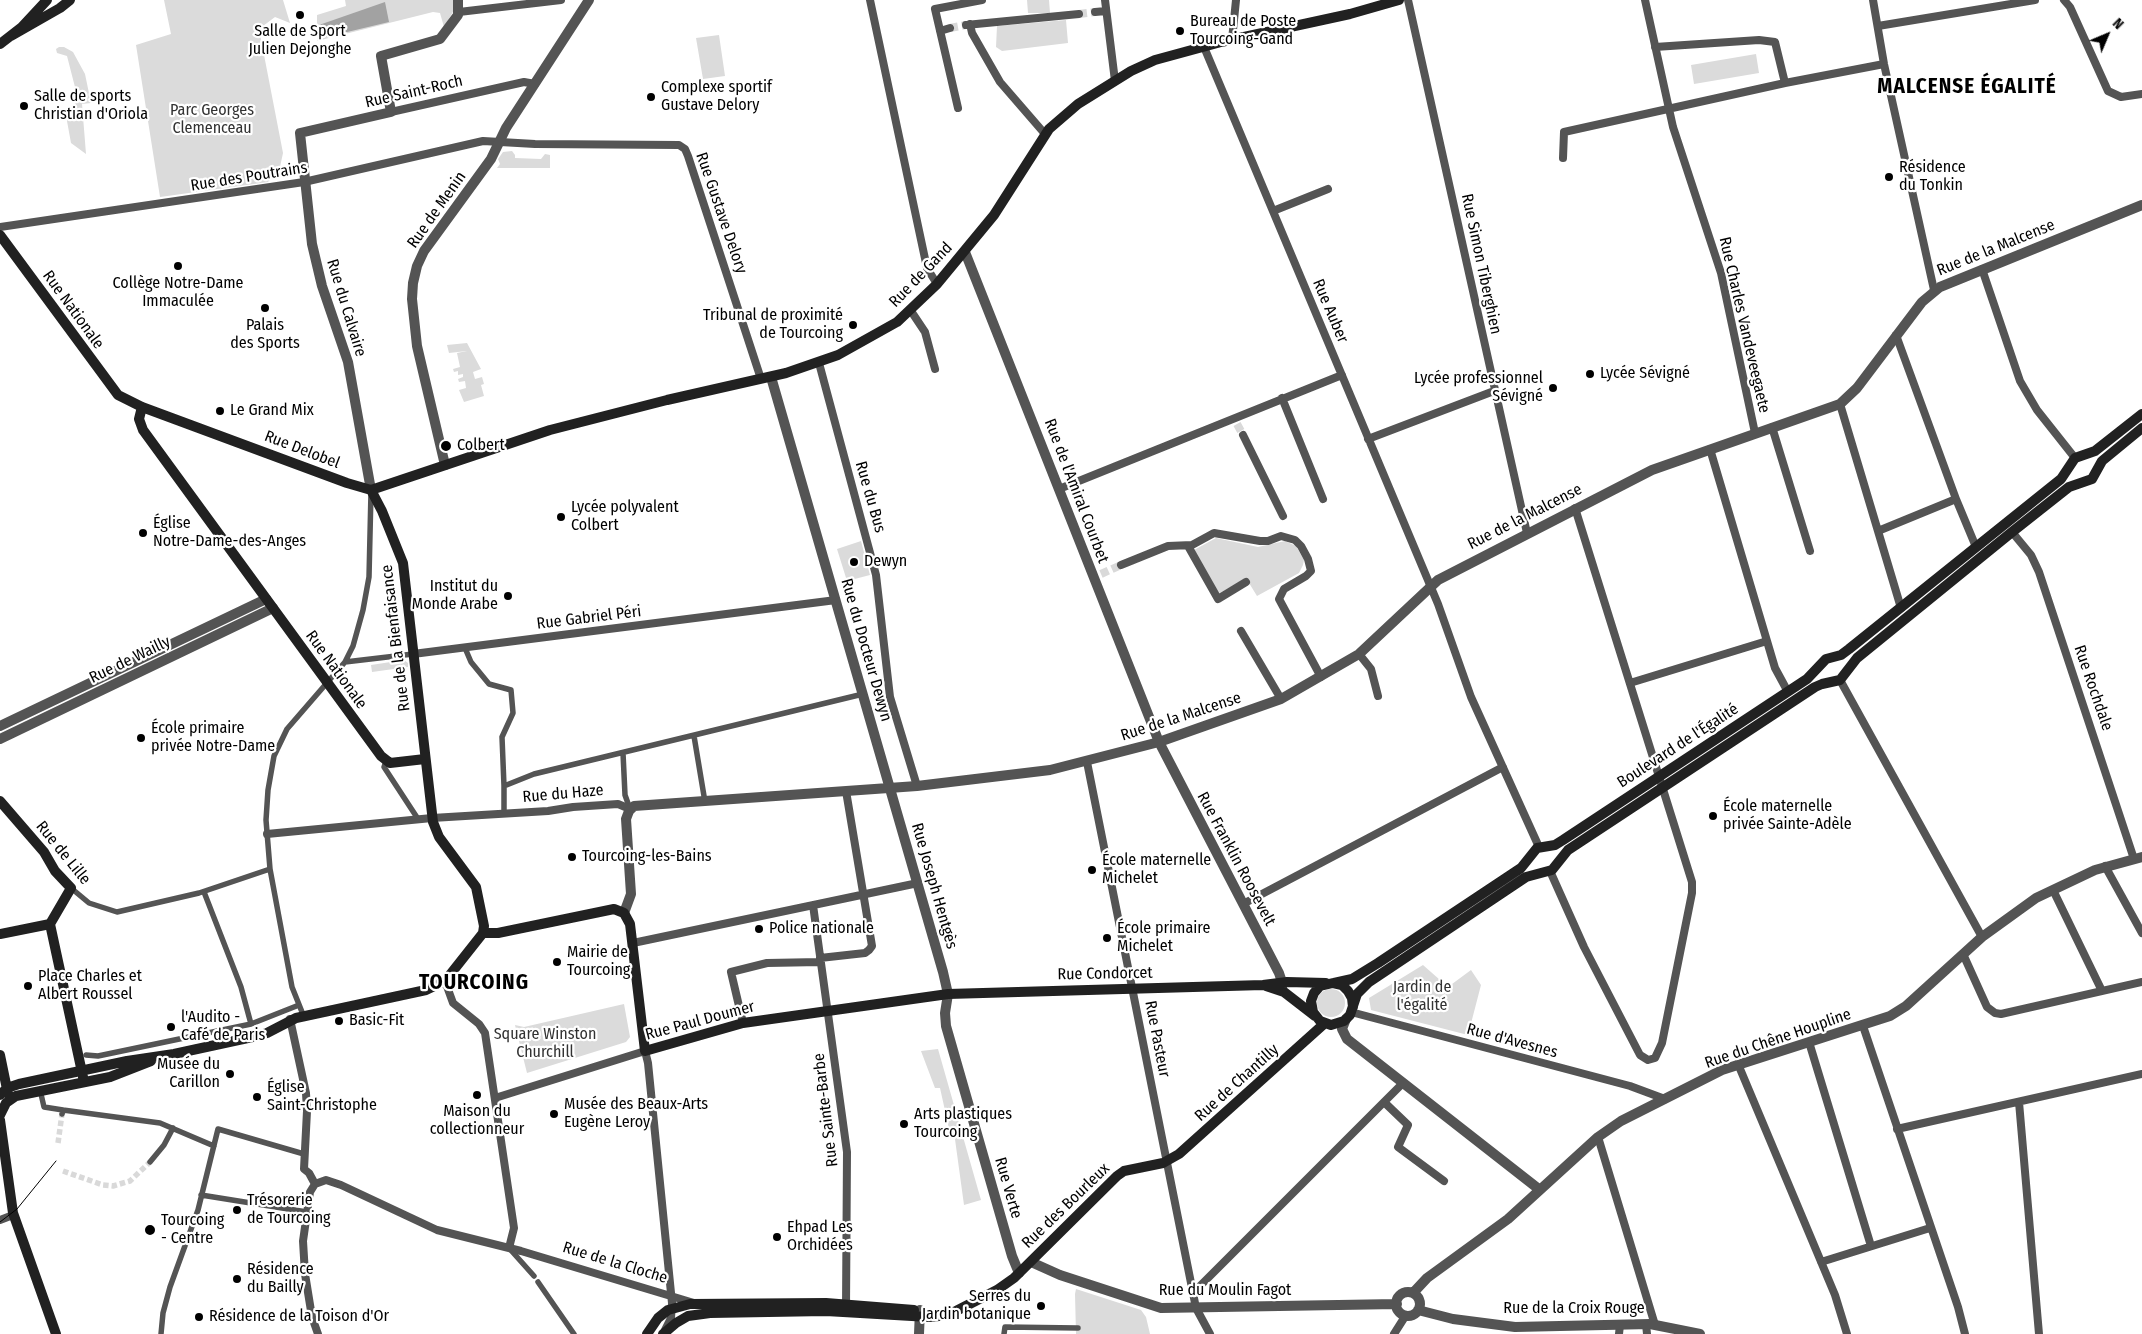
<!DOCTYPE html>
<html>
<head>
<meta charset="utf-8">
<style>
	body { margin:0 }
	#map { position:relative; width:2142px; height:1334px; overflow:hidden; background:#fff; font-family:"Fira Sans Condensed",sans-serif }
	canvas { display:block }
	.north { position:absolute; left:2082px; top:10px; width:50px; height:50px; -webkit-text-stroke:4px #fff; paint-order:stroke; rotate:45deg; font-size:14px; font-weight:700; line-height:20px; text-align:center; color:#000 }
	.north::after { content:''; display:block; margin:auto; width:18px; height:22px; background:#000; clip-path:polygon(50% 0,100% 100%,50% 72%,0 100%) }
</style>
</head>
<body>
<div id="map">
<canvas width="2142" height="1334"></canvas>
<div class="north">N</div>
</div>
<script>
const context = document.querySelector('canvas').getContext('2d');
context.lineJoin = 'round';
function paint(path, color) { context.fillStyle = color; context.fill(path, 'evenodd'); }
const poly = rows => new Path2D(rows.map(r => 'M' + r).join(''));
function strokePath(path, color, width, dash) { context.strokeStyle = color; context.lineWidth = width; context.lineCap = dash ? 'butt' : 'round'; context.setLineDash(dash || []); context.stroke(path); }
function drawText(font, color, halo, rows, align = 'center') {
  context.font = font + ' "Fira Sans Condensed",sans-serif'; context.lineWidth = 4.5; context.setLineDash([]); context.textBaseline = 'middle'; context.strokeStyle = halo; context.fillStyle = color; for (const [text, x, y, turn = 0] of rows) {
    context.save(); context.translate(x, y); context.rotate((+turn || 0) * Math.PI / 180); context.textAlign = isNaN(turn) ? turn : align; if (halo) context.strokeText(text, 0, 0); context.fillText(text, 0, 0); context.restore();
  }
}
paint(poly([
	[164,0,283,0,290,23,275,17,259,29,283,153,280,167,268,182,160,197,136,45,171,34],
	[345,0,453,0,454,10,444,27,440,13,433,12,317,41,317,15,346,6],
	[1027,0,1049,0,1050,13,1028,13],
	[1066,20,1068,43,1002,51,996,47,997,26],
	[719,35,725,76,703,79,696,38],
	[59,47,64,47,73,52,85,74,91,103,82,104,86,154,71,143,67,121,67,106,75,112,76,91,67,56,57,53,56,49],
	[1756,54,1759,73,1694,84,1691,65],
	[512,151,515,155,515,158,541,159,545,154,550,155,550,168,497,168,500,164,498,159,503,152],
	[467,343,481,369,473,372,475,379,482,377,484,384,481,385,484,396,464,402,459,390,466,388,465,381,459,382,458,379,463,377,463,374,458,375,458,371,454,372,453,369,460,367,457,353,467,351,449,353,447,345],
	[1216,538,1258,547,1285,541,1296,546,1304,560,1303,565,1299,573,1257,596,1246,578,1220,593,1216,590,1194,550],
	[861,541,870,575,847,581,837,549],
	[404,660,408,663,408,667,372,672,371,665],
	[1423,965,1448,987,1471,970,1481,985,1468,1035,1371,1010,1369,998],
	'1317 1003a14 14 0 1 1 28 0a14 14 0 1 1-28 0Z',
	[624,1004,630,1037,626,1042,527,1073,515,1025,524,1027],
	[938,1049,981,1200,964,1205,954,1132,950,1133,940,1088,935,1088,921,1051],
	[1076,1289,1141,1310,1146,1317,1150,1334,1076,1334,1075,1294]
]), '#dbdbdb');
paint(poly([
	[385,2,389,22,318,39,319,25]
]), '#a2a2a2');
strokePath(poly([
	[58,1143,62,1114],
	[63,1171,103,1185,113,1186,130,1181,150,1162]
]), '#d9d9d9', 5.5, [5.5, 3]);
strokePath(poly([
	[1079,14,1095,12],
	[950,28,966,25],
	[1237,424,1243,435],
	[1101,574,1121,565]
]), '#d9d9d9', 8, [8, 4]);
strokePath(poly([
	[465,648,471,662,489,684,511,690,513,713,502,737,504,786],
	[345,662,413,654],
	[694,736,705,802],
	[623,753,625,795,630,809],
	[386,761,384,767,418,819],
	[504,814,504,786,534,774,863,694],
	[71,888,89,903,117,912,199,893,270,869],
	[204,892,241,987,251,1024],
	[302,1012,292,987,270,869,266,820,268,790,274,756,287,729,345,662,353,646,363,610,369,577,371,492],
	[86,1055,98,1056,251,1024,299,1005],
	[41,1094,44,1107,63,1110,62,1114],
	[63,1110,160,1123,214,1146],
	[150,1162,164,1145,173,1128],
	[201,1195,307,1212],
	[509,1248,534,1276],
	[538,1282,574,1334],
	[161,1334,163,1313,170,1287,198,1210,218,1129,304,1154],
	[1004,1334,1005,1327,1078,1328]
]), '#545454', 5.5);
strokePath(poly([
	[870,0,927,268,937,284],
	[1105,0,1115,81],
	[1408,0,1527,533],
	[1645,0,1673,127,1721,273,1755,433],
	[1873,0,1884,64,1934,290],
	[2064,0,2070,7,2108,91,2121,97,2142,94],
	[459,12,561,0],
	[1095,12,1106,11],
	[970,24,972,33,1000,82,1045,134],
	[966,25,1079,14],
	[1878,26,2035,0],
	[940,31,950,28],
	[1232,40,1236,0],
	[1204,47,1438,604,1471,697,1539,847],
	[1655,47,1759,40,1775,42,1785,83],
	[958,108,935,9,982,0],
	[391,112,524,82,535,84],
	[1563,158,1564,132,1785,83,1884,64],
	[1273,211,1328,189],
	[0,227,304,182,483,141,535,144,679,145,685,149,688,156,761,379],
	[1982,269,2020,381,2037,410,2075,458],
	[911,311,925,332,935,369],
	[1896,335,1956,499,1976,547],
	[819,363,876,575,890,697,917,786],
	[1282,398,1323,499],
	[1840,404,1901,608],
	[1772,427,1810,551],
	[1243,435,1283,516],
	[1368,439,1494,391],
	[1710,449,1775,668,1788,692],
	[1059,489,1342,375],
	[1878,531,1956,499],
	[2012,532,2031,555,2039,572,2134,859],
	[1188,546,1218,599,1246,582],
	[1121,565,1168,546,1192,545,1214,533,1260,541,1268,541,1281,536,1295,540,1301,546,1308,559,1311,571,1306,576,1284,589,1279,599,1321,677],
	[1241,631,1281,699],
	[413,654,836,600],
	[1359,654,1371,669,1378,696],
	[1840,680,1982,937],
	[1630,683,1767,641],
	[1087,762,1196,1308,1210,1334],
	[267,834,432,818,548,811,573,807,618,804,630,809],
	[2105,866,2142,933],
	[1550,871,1584,947,1640,1055,1648,1060,1655,1058,1662,1043,1692,893,1692,882,1575,508],
	[2053,890,2102,991],
	[1243,904,1503,767],
	[813,905,847,1152,846,1308],
	[633,943,918,883],
	[1963,954,1987,1007,1995,1013,2001,1014,2142,982],
	[820,958,865,953,869,950,872,946,846,791],
	[445,981,453,1003,479,1024,485,1033,514,1228,509,1248],
	[1351,1012,1630,1086,1665,1099],
	[290,1019,306,1093,307,1111,304,1169,309,1173,315,1184],
	[743,1023,731,972,767,963,820,962],
	[1863,1026,1958,1307,1965,1334],
	[1809,1042,1871,1246],
	[1738,1064,1835,1295,1847,1334],
	[495,1098,645,1051,648,1063,672,1303,671,1318,665,1330],
	[1384,1102,1408,1125,1398,1147,1444,1181],
	[2019,1102,2039,1334],
	[1897,1129,2142,1074],
	[1598,1137,1655,1325],
	[0,1220,13,1215],
	[1821,1262,1930,1228],
	[1194,1292,1403,1083],
	[1646,1324,1647,1334],
	[318,1334,312,1317,305,1274,303,1241,310,1192,315,1184,326,1180,341,1185,437,1230,521,1251,694,1303],
	[1394,1334,1406,1315],
	[1619,1334,1620,1325]
]), '#545454', 8);
strokePath(poly([
	[965,252,1159,742,1279,973,1282,982,1282,990],
	[771,377,943,972,948,994,945,1013,946,1026,1012,1256,1019,1273],
	[445,465,417,346,412,299,413,283,417,266,424,251,491,159,506,128,589,0],
	[371,490,348,362,322,286,312,244,300,133,391,112,381,56,440,39,458,15,458,0],
	[0,726,266,599],
	[0,739,273,608],
	[624,913,631,894,626,819,629,811,634,806,917,786,1050,770,1159,742,1281,699,1359,654,1438,580,1652,470,1840,404,1857,388,1922,302,1940,287,2142,205],
	[1346,1019,1342,1029,1347,1039,1540,1190],
	[1031,1262,1060,1275,1161,1308,1397,1304],
	'1396 1304a12 12 0 1 1 24 0a12 12 0 1 1-24 0Z',
	[1413,1293,1427,1278,1508,1219,1598,1137,1621,1121,1722,1070,1890,1016,1906,1006,1982,937,2036,898,2095,870,2142,857],
	[1418,1310,1453,1319,1515,1327,1650,1324,1700,1334],
	[919,1334,920,1310]
]), '#545454', 10);
strokePath(poly([
	[11,36,60,8,70,0],
	[0,44,22,27,47,0],
	[0,235,118,395,142,407,347,483,371,490,550,430,667,400,786,373,838,355,897,322,937,284,994,215,1049,129,1078,104,1131,71,1155,60,1221,42,1350,14,1399,0],
	[142,407,139,419,143,430,381,756,390,763,425,759],
	[371,490,382,511,403,563,433,822,439,837,476,887,484,926,483,933],
	[0,801,44,852,55,871,71,888,50,924],
	[50,924,83,1077],
	[483,933,498,933,614,909,624,913,630,924,645,1051,743,1023,948,994,1263,985,1287,982,1326,983],
	[0,934,50,924],
	[1334,983,1352,979,1378,963,1521,868,1537,848,1555,845,1563,840,1807,679,1826,659,1841,655,1849,649,2061,479,2075,458,2095,451,2142,414],
	[1266,986,1284,992,1315,1016],
	[1353,1007,1352,998,1348,991,1342,985,1333,983,1320,986,1314,993,1311,1001,1313,1012,1320,1021,1331,1025,1344,1021,1350,1015,1357,994,1369,982,1526,877,1552,870,1568,850,1815,687,1822,684,1840,680,1857,658,2012,532,2069,487,2092,479,2102,461,2142,428],
	[0,1055,8,1094],
	[0,1095,7,1088,19,1084,127,1061,174,1054,257,1036,267,1033,296,1018,426,990,445,981,483,933],
	[0,1115,6,1103,16,1096,110,1077,151,1061],
	[0,1120,13,1213,56,1334],
	[647,1334,658,1318,668,1310,690,1304,826,1303,914,1310],
	[663,1334,676,1323,688,1316,710,1313,826,1311,929,1317,939,1316,956,1311,997,1290,1014,1278,1117,1176,1124,1171,1163,1163,1179,1154,1325,1023]
]), '#212121', 10);
strokePath(poly([
	[0,1222,17,1209,56,1161]
]), '#000', 1);
for (const [x, y, r, color] of [
	[300,15,5,"#000"],
	[1180,31,5,"#000"],
	[651,97,5,"#000"],
	[24,106,5,"#000"],
	[1889,177,5,"#000"],
	[178,266,5,"#000"],
	[265,308,5,"#000"],
	[853,325,5,"#000"],
	[1590,374,5,"#000"],
	[1553,388,5,"#000"],
	[220,411,5,"#000"],
	[446,446,6,"#000"],
	[561,517,5,"#000"],
	[143,533,5,"#000"],
	[854,562,5,"#000"],
	[508,596,5,"#000"],
	[141,738,5,"#000"],
	[1713,816,5,"#000"],
	[572,857,5,"#000"],
	[1092,870,5,"#000"],
	[759,929,5,"#000"],
	[1107,938,5,"#000"],
	[557,962,5,"#000"],
	[28,986,5,"#000"],
	[339,1021,5,"#000"],
	[171,1027,5,"#000"],
	[230,1074,5,"#000"],
	[477,1095,5,"#000"],
	[257,1097,5,"#000"],
	[554,1114,5,"#000"],
	[904,1124,5,"#000"],
	[237,1210,5,"#000"],
	[150,1230,6,"#000"],
	[777,1237,5,"#000"],
	[237,1279,5,"#000"],
	[1041,1306,5,"#000"],
	[199,1317,5,"#000"]
]) { const dot = new Path2D(); dot.arc(x, y, r, 0, 2 * Math.PI); context.fillStyle = color; context.fill(dot); strokePath(dot, '#fff', 2); }
drawText('16px', '#000', '#fff', [
	["Bureau de Poste",1190,22],
	["Tourcoing-Gand",1190,40],
	["Salle de Sport",300,32,"center"],
	["Julien Dejonghe",300,50,"center"],
	["Complexe sportif",661,88],
	["Gustave Delory",661,106],
	["Salle de sports",34,97],
	["Christian d'Oriola",34,115],
	["Résidence",1899,168],
	["du Tonkin",1899,186],
	["Collège Notre-Dame",178,284,"center"],
	["Immaculée",178,302,"center"],
	["Tribunal de proximité",843,316,"right"],
	["de Tourcoing",843,334,"right"],
	["Palais",265,326,"center"],
	["des Sports",265,344,"center"],
	["Lycée Sévigné",1600,374],
	["Lycée professionnel",1543,379,"right"],
	["Sévigné",1543,397,"right"],
	["Le Grand Mix",230,411],
	["Colbert",457,446],
	["Lycée polyvalent",571,508],
	["Colbert",571,526],
	["Église",153,524],
	["Notre-Dame-des-Anges",153,542],
	["Dewyn",864,562],
	["Institut du",498,587,"right"],
	["Monde Arabe",498,605,"right"],
	["École primaire",151,729],
	["privée Notre-Dame",151,747],
	["École maternelle",1723,807],
	["privée Sainte-Adèle",1723,825],
	["Tourcoing-les-Bains",582,857],
	["École maternelle",1102,861],
	["Michelet",1102,879],
	["Police nationale",769,929],
	["École primaire",1117,929],
	["Michelet",1117,947],
	["Mairie de",567,953],
	["Tourcoing",567,971],
	["Place Charles et",38,977],
	["Albert Roussel",38,995],
	["l'Audito -",181,1018],
	["Café de Paris",181,1036],
	["Basic-Fit",349,1021],
	["Musée du",220,1065,"right"],
	["Carillon",220,1083,"right"],
	["Église",267,1088],
	["Saint-Christophe",267,1106],
	["Musée des Beaux-Arts",564,1105],
	["Eugène Leroy",564,1123],
	["Maison du",477,1112,"center"],
	["collectionneur",477,1130,"center"],
	["Arts plastiques",914,1115],
	["Tourcoing",914,1133],
	["Trésorerie",247,1201],
	["de Tourcoing",247,1219],
	["Tourcoing",161,1221],
	["- Centre",161,1239],
	["Ehpad Les",787,1228],
	["Orchidées",787,1246],
	["Résidence",247,1270],
	["du Bailly",247,1288],
	["Serres du",1031,1297,"right"],
	["Jardin botanique",1031,1315,"right"],
	["Résidence de la Toison d'Or",209,1317]
], 'left');
drawText('16px', '#000', '#fff', [
	["Rue Saint-Roch",414,92,-13],
	["Rue des Poutrains",249,177,-9],
	["Rue de Menin",437,210,-55],
	["Rue Gustave Delory",721,213,71],
	["Rue de la Malcense",1996,248,-22],
	["Rue Simon Tiberghien",1481,264,78],
	["Rue de Gand",921,275,-46],
	["Rue du Calvaire",346,308,73],
	["Rue Nationale",73,310,54],
	["Rue Auber",1330,311,67],
	["Rue Charles Vandeveegaete",1744,325,77],
	["Rue Delobel",302,450,21],
	["Rue de l'Amiral Courbet",1076,491,69],
	["Rue du Bus",870,497,74],
	["Rue de la Malcense",1525,517,-27],
	["Rue Gabriel Péri",589,618,-7],
	["Rue de la Bienfaisance",396,638,-97],
	["Rue du Docteur Dewyn",866,650,74],
	["Rue de Wailly",130,660,-26],
	["Rue Nationale",336,670,54],
	["Rue Rochdale",2093,688,71],
	["Rue de la Malcense",1181,717,-18],
	["Boulevard de l'Égalité",1678,746,-33],
	["Rue du Haze",563,794,-5],
	["Rue de Lille",63,853,51],
	["Rue Franklin Roosevelt",1236,859,62],
	["Rue Joseph Hentgès",934,886,74],
	["Rue Condorcet",1105,974,-1],
	["Rue Paul Doumer",700,1021,-15],
	["Rue Pasteur",1157,1039,79],
	["Rue du Chêne Houpline",1778,1039,-19],
	["Rue d'Avesnes",1512,1041,15],
	["Rue de Chantilly",1237,1083,-42],
	["Rue Sainte-Barbe",826,1110,-97],
	["Rue Verte",1008,1188,74],
	["Rue des Bourleux",1066,1206,-44],
	["Rue de la Cloche",615,1263,17],
	["Rue du Moulin Fagot",1225,1291],
	["Rue de la Croix Rouge",1574,1309]
]);
drawText('16px', '#323232', '#fff', [
	["Parc Georges",212,111],
	["Clemenceau",212,129],
	["Jardin de",1422,988],
	["l'égalité",1422,1006],
	["Square Winston",545,1035],
	["Churchill",545,1053]
]);
context.letterSpacing = '1px';
drawText('bold 21px', '#000', '#fff', [
	["MALCENSE ÉGALITÉ",1967,87],
	["TOURCOING",474,983]
]);
context.letterSpacing = '0px';
</script>
</body>
</html>
